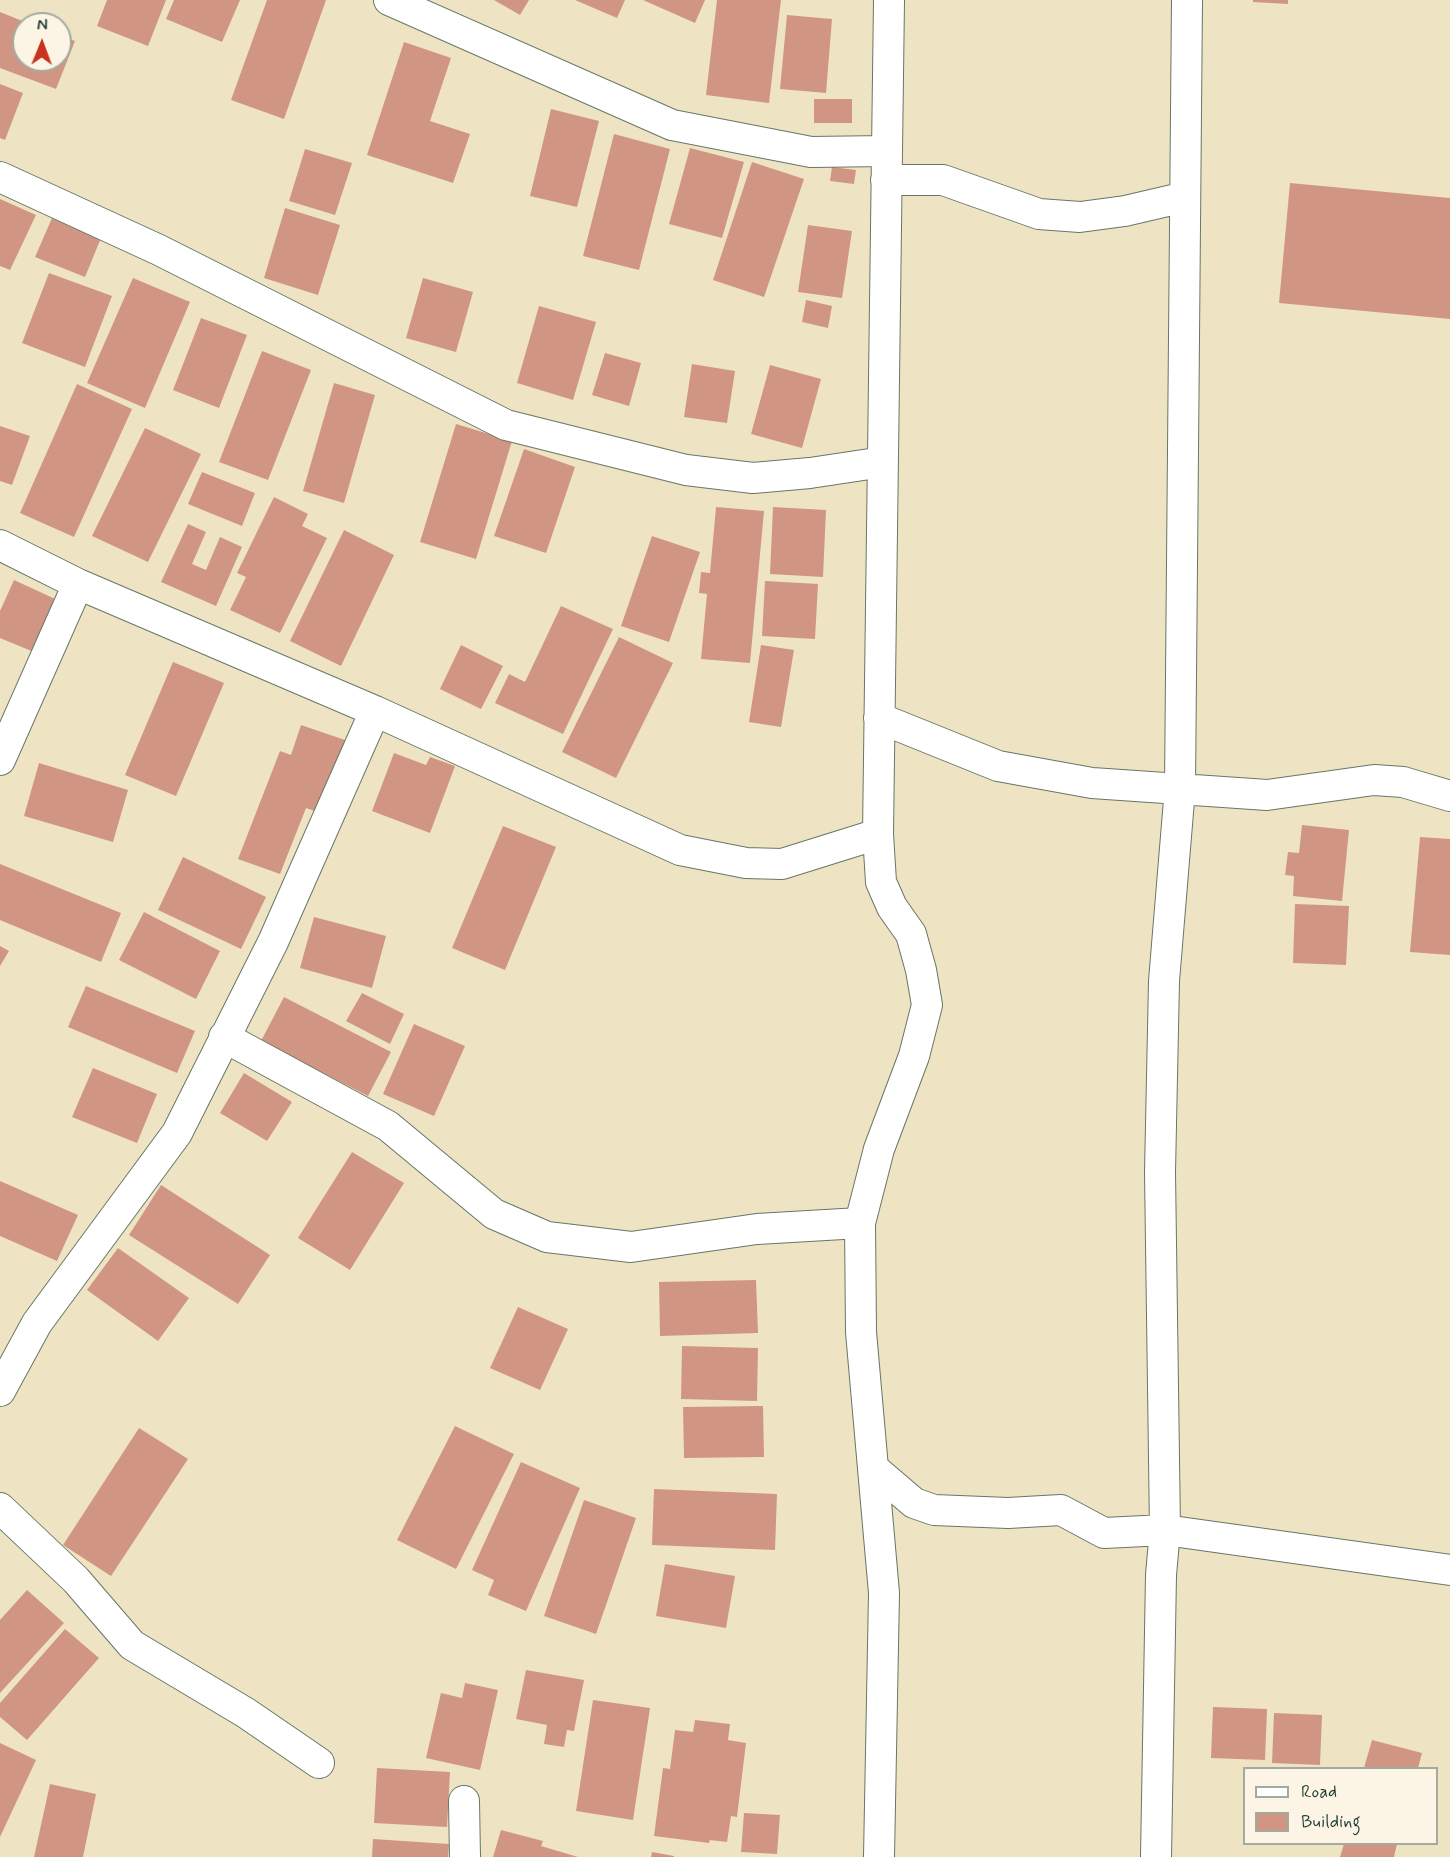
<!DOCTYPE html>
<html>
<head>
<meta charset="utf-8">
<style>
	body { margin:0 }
	#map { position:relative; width:1450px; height:1857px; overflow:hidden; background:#eee4c4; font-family:Mynerve,sans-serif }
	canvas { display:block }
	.legend { position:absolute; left:1243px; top:1767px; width:195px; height:78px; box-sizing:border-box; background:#fcf5e5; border:2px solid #a4ab9e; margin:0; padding:8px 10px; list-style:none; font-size:18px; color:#1f3d34 }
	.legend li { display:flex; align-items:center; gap:12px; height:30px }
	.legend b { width:30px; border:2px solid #a4ab9e }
	.north { position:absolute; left:12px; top:12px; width:60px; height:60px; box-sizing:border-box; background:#fcf5e5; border:2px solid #a4ab9e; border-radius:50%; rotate:1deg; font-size:16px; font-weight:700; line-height:24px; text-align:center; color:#1f3d34 }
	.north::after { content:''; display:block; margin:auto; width:21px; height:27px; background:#c8321e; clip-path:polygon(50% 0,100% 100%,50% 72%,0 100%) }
</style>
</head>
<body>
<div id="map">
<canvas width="1450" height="1857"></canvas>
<ul class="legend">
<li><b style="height:8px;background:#fff"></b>Road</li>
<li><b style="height:16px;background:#d19683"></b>Building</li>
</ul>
<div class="north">N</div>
</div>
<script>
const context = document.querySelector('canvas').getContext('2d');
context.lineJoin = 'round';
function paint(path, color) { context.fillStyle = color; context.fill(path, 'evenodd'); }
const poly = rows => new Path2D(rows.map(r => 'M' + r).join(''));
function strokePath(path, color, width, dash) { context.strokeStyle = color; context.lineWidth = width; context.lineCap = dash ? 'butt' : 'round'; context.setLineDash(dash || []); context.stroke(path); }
paint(poly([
	[107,0,166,0,148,46,97,26],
	[174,0,240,0,222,42,166,19],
	[267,0,326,0,284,119,231,100],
	[494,0,529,0,520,15],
	[575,0,625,0,617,18],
	[643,0,705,0,695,23],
	[717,0,781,0,769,103,706,95],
	[1253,0,1288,0,1288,4,1253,2],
	[0,12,30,24,24,24,24,60,60,60,60,35,75,41,56,89,0,68],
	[787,15,832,19,826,93,780,89],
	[404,42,451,58,430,121,470,134,453,183,367,155],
	[0,84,23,93,5,140,0,138],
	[814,99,852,99,852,123,814,123],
	[551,109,599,121,577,207,530,196],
	[614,134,670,149,639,270,583,256],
	[690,148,744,162,722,238,669,224],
	[305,149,352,163,335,215,289,201],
	[752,162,804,179,764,297,713,280],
	[832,167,856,170,854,184,830,181],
	[1290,183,1450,198,1450,319,1279,303],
	[0,199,36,215,10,270,0,266],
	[285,208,340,225,318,295,264,278],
	[52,218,101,238,85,277,35,257],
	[808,225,852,231,842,298,798,292],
	[49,273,112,296,85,367,22,343],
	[133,278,190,302,145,408,87,383],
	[423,278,473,292,456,352,406,338],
	[806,300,832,306,828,328,802,322],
	[539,306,596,322,573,400,517,383],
	[201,318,247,335,219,408,173,390],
	[262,351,311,370,268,480,219,462],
	[605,353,641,363,629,406,592,395],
	[692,364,735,371,727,423,684,417],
	[770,365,821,379,802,448,751,434],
	[334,383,375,395,344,503,303,491],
	[77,384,132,409,74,537,20,513],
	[456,424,512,441,476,559,420,542],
	[0,426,30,436,12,485,0,481],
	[145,428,201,454,148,562,92,536],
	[524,449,575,467,546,553,494,536],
	[202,472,255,493,242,526,188,504],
	[274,497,308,514,302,526,327,538,280,633,230,610,246,577,237,573],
	[716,507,764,511,750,663,701,659,707,594,699,593,701,572,710,573],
	[773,507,826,510,823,577,770,574],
	[188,524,206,532,192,564,206,570,220,537,242,547,216,606,161,582],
	[344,530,394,555,341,666,290,641],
	[652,536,700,552,669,642,621,626],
	[14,580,64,603,41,655,0,638,0,611],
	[765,581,818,584,815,639,762,636],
	[561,606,613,629,563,734,495,703,509,674,525,682],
	[619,637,673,663,616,778,562,752],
	[461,645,503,666,481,709,440,689],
	[761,645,794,650,781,727,749,722],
	[173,662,224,683,176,796,125,775],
	[301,725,345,740,321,813,306,808,280,874,238,859,280,751,291,755],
	[394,753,426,765,430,757,455,766,430,833,372,811],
	[39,763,128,790,113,842,24,816],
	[1302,825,1349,830,1342,901,1293,896,1294,876,1285,875,1288,852,1299,853],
	[503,826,556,847,505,970,452,948],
	[1420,837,1450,839,1450,955,1410,952],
	[183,857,266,897,241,949,158,910],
	[0,864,121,913,101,962,0,920],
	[1295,904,1349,906,1346,965,1293,963],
	[144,912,220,951,196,999,119,960],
	[314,917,386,936,372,988,300,968],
	[0,946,9,951,0,966],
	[86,986,195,1031,177,1073,68,1027],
	[362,993,404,1014,390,1044,346,1021],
	[284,997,391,1052,368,1096,261,1041],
	[414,1024,465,1046,434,1116,383,1094],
	[93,1068,157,1094,137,1143,72,1117],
	[244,1073,292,1102,267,1141,220,1113],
	[352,1152,404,1183,350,1270,298,1238],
	[0,1181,78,1215,57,1261,0,1236],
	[161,1185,270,1255,238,1304,129,1235],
	[118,1248,189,1298,158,1341,87,1290],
	[756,1280,758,1333,660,1336,659,1282],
	[518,1307,568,1329,540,1390,490,1368],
	[682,1346,758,1348,757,1401,681,1399],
	[763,1406,764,1457,684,1458,683,1407],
	[455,1426,514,1454,456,1569,397,1540],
	[139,1428,188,1459,111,1576,63,1545],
	[521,1462,580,1488,526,1611,488,1595,494,1580,472,1570],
	[654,1489,777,1494,775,1550,652,1545],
	[584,1500,636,1518,596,1634,544,1616],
	[665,1564,735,1576,726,1628,656,1616],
	[27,1590,64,1623,0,1693,0,1620],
	[65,1629,99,1658,27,1740,0,1717,0,1703],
	[526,1670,584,1680,574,1731,567,1730,564,1747,544,1744,547,1725,516,1719],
	[465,1683,498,1690,480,1770,426,1758,441,1693,462,1698],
	[593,1700,650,1708,633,1820,576,1811],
	[1213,1707,1267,1709,1265,1760,1211,1758],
	[1274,1713,1322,1715,1320,1765,1272,1763],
	[695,1720,730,1724,728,1740,746,1743,737,1817,731,1816,727,1842,710,1840,709,1843,654,1836,663,1768,670,1769,675,1730,693,1732],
	[1372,1740,1422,1753,1418,1768,1364,1768],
	[0,1743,36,1760,0,1837],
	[377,1768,450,1772,447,1827,374,1823],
	[50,1784,96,1794,83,1857,34,1857],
	[744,1813,780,1815,777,1854,741,1852],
	[501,1830,543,1841,541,1846,578,1857,493,1857],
	[373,1839,449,1844,448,1857,372,1857],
	[1344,1844,1397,1844,1394,1857,1340,1857],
	[652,1852,674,1856,674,1857,651,1857]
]), '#d19683');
const street = poly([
	[389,0,672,125,811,152,886,151],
	[0,177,159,250,506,425,686,470,753,478,810,473,883,462],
	[886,180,943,180,1039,214,1080,217,1125,211,1185,197],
	[0,545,78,584,375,711,680,850,746,863,782,864,878,834],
	[879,718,998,766,1092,783,1267,795,1374,780,1403,782,1450,796],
	[0,760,78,584],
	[224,1037,388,1126,494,1214,547,1237,631,1247,757,1229,860,1223],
	[0,1391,37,1323,177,1133,273,942,375,711],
	[873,1468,914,1503,934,1510,1008,1513,1061,1510,1104,1533,1165,1530,1450,1570],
	[0,1508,76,1580,132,1645,246,1713,319,1763],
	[464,1801,465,1857],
	[879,1857,884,1593,861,1332,860,1223,879,1149,914,1056,927,1005,921,970,911,934,892,907,881,882,878,834,889,0],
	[1156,1857,1161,1575,1165,1530,1160,1172,1164,981,1180,788,1187,0]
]);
strokePath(street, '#677766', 32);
strokePath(street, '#fff', 30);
</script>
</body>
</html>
